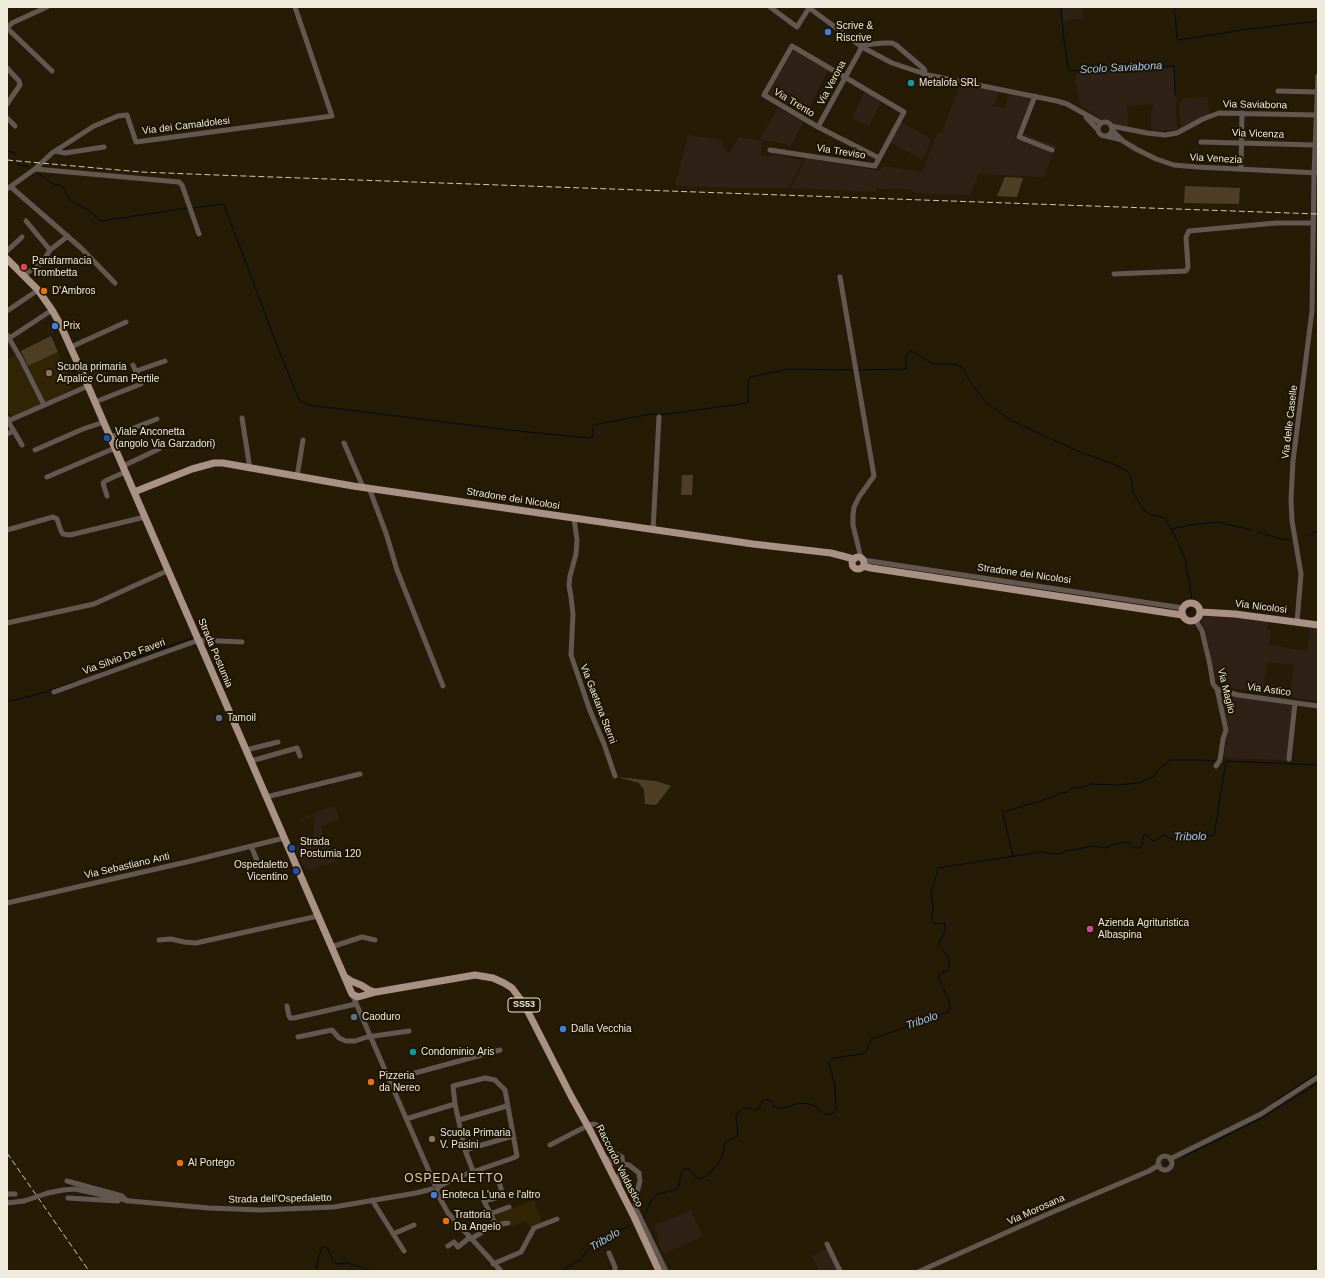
<!DOCTYPE html>
<html>
<head>
<meta charset="utf-8">
<style>
	body { margin:0 }
	#map { position:relative; width:1325px; height:1278px; overflow:hidden; background:#261c06; font-family:Helvetica,sans-serif }
	canvas { display:block }
	.frame { position:absolute; inset:0; border:8px solid #f0eadc; pointer-events:none }
</style>
</head>
<body>
<div id="map">
<canvas width="1325" height="1278"></canvas>
<div class="frame"></div>
</div>
<script>
const context = document.querySelector('canvas').getContext('2d');
context.lineJoin = 'round';
function paint(path, color) { context.fillStyle = color; context.fill(path, 'evenodd'); }
const poly = rows => new Path2D(rows.map(r => 'M' + r).join(''));
function strokePath(path, color, width, dash) { context.strokeStyle = color; context.lineWidth = width; context.lineCap = dash ? 'butt' : 'round'; context.setLineDash(dash || []); context.stroke(path); }
function drawText(font, color, halo, rows, align = 'center') {
  context.font = font + ' Helvetica,sans-serif'; context.lineWidth = 4; context.setLineDash([]); context.textBaseline = 'middle'; context.strokeStyle = halo; context.fillStyle = color; for (const [text, x, y, turn = 0] of rows) {
    context.save(); context.translate(x, y); context.rotate((+turn || 0) * Math.PI / 180); context.textAlign = isNaN(turn) ? turn : align; if (halo) context.strokeText(text, 0, 0); context.fillText(text, 0, 0); context.restore();
  }
}
paint(poly([
	[58,352,69,378,67,379,72,389,45,402,28,366],
	[17,354,41,403,41,405,16,417,11,416,7,409,7,360],
	[103,364,109,379,94,385,87,370],
	[534,1200,542,1222,533,1225,531,1228,529,1226,527,1221,511,1227,509,1220,498,1223,495,1215]
]), '#322506');
paint(poly([
	[1062,7,1082,7,1084,18,1063,21],
	[793,51,828,70,806,115,768,94],
	[1141,68,1142,70,1174,68,1177,129,1176,130,1164,130,1164,131,1151,129,1151,111,1153,110,1153,104,1127,106,1128,126,1109,124,1080,105,1075,75,1078,75,1079,73],
	[960,84,999,91,993,106,1005,108,1009,93,1029,97,1030,99,1029,103,1014,139,1018,141,1021,138,1023,133,1056,146,1044,177,979,174,970,195,915,193,910,189,885,189,877,187,875,192,791,188,806,158,879,171,884,166,922,172,937,133,942,132],
	[865,92,881,102,869,127,852,118],
	[1208,97,1209,113,1181,128,1179,106,1183,98],
	[778,108,804,121,790,147,785,144,760,139],
	[901,122,931,139,923,160,890,142],
	[688,135,721,140,725,149,730,153,739,137,762,141,761,156,773,156,775,155,803,160,789,188,733,188,675,186],
	[1215,613,1268,621,1267,629,1271,630,1269,645,1307,651,1310,629,1312,627,1318,628,1318,701,1290,697,1294,665,1267,662,1263,693,1219,686,1200,616],
	[1220,693,1293,704,1287,760,1224,758,1227,735,1230,734],
	[329,807,334,807,336,810,339,817,338,820,319,827,318,828,321,828,336,862,307,870,303,865,295,846,304,842,305,844,307,843,313,839,315,818,313,816,300,822,299,820],
	[691,1210,702,1235,697,1238,697,1239,664,1254,658,1243,659,1239,654,1226],
	[827,1249,838,1271,819,1271,812,1256]
]), '#302117');
paint(poly([
	[1005,177,1023,178,1017,197,997,196],
	[1185,186,1240,188,1239,204,1184,203],
	[51,336,58,352,28,366,21,351],
	[682,475,693,475,692,495,681,495],
	[617,777,656,781,671,786,656,805,645,804,644,790,639,783]
]), '#4c3f24');
strokePath(poly([
	[1061,7,1064,40],
	[1175,7,1175,10],
	[1175,13,1177,38,1179,40,1249,29,1318,21],
	[1064,41,1069,71,1174,66,1175,95],
	[7,151,15,153,16,155],
	[15,162,18,165,28,166],
	[39,174,53,184,62,186,70,200,88,210,101,221,188,208],
	[193,208,222,204,224,205,281,356,298,397,300,401,309,405,509,430,588,438,593,437,593,425,651,414,660,415,748,403,748,382,750,377,789,369,853,370],
	[859,370,906,369,906,355,909,352,912,351,933,364,954,364,962,367,972,385,988,404,1012,421,1080,452,1113,464,1127,471,1131,477,1133,492,1143,509,1149,514,1165,518,1171,529],
	[1258,532,1277,538,1289,540],
	[1306,536,1318,531],
	[849,554,855,555],
	[180,590,186,602],
	[1192,602,1191,593,1185,559,1180,546,1171,529,1190,525,1217,522,1252,530],
	[1183,610,1190,611,1191,607],
	[98,674,124,662,193,638],
	[7,702,46,692,76,681],
	[1013,856,1003,814,1004,812,1053,797,1059,793,1067,792,1072,788,1083,787,1091,784,1118,785,1139,783,1154,776,1159,769,1171,760,1199,760,1217,761],
	[1274,1102,1318,1073],
	[1182,1159,1187,1155,1260,1119,1318,1083],
	[1165,1164,1169,1162],
	[643,1219,651,1201,657,1194,675,1190,679,1187,681,1173,684,1169,689,1169,698,1179,706,1176,712,1171,719,1162,724,1151,725,1143,731,1139,738,1136,736,1117,739,1111,743,1108,750,1108,755,1111,757,1110,764,1100,766,1099,772,1102,775,1108,784,1108,796,1104,806,1103,815,1106,826,1115,833,1113,836,1108,835,1086,829,1063,831,1060,833,1058,862,1054,865,1053,872,1039,948,1012,950,1007,949,1001,938,977,938,975,948,970,949,968,949,957,938,945,944,933,945,923,935,924,932,921,933,906,931,894,938,868,1040,852,1059,854,1066,851,1094,846,1106,848,1114,844,1128,842,1134,848,1140,848,1142,845,1143,836,1147,835,1153,841,1157,840,1163,835,1172,839,1178,839,1186,835,1212,836,1214,835,1226,761,1318,765],
	[316,1271,318,1259,322,1248,324,1246,327,1247,333,1261,336,1264,348,1263,371,1271],
	[561,1271,579,1260,593,1245,631,1225]
]), '#000a1d', 1);
strokePath(poly([
	[770,7,797,27,809,8],
	[808,7,862,47,892,63,928,75,1057,101,1067,104,1101,123],
	[7,28,52,71],
	[7,28,12,23,47,7],
	[7,68,19,81,20,85,7,104],
	[1278,91,1317,92],
	[1035,96,1019,137,1052,150],
	[1086,117,1098,130],
	[7,118,15,126],
	'1098 129a7 7 0 1 1 14 0a7 7 0 1 1-14 0Z',
	[1111,126,1147,133,1165,135,1177,133,1203,119,1219,113,1316,115],
	[818,127,863,45,883,43,892,43,896,45,923,68,925,71,924,74],
	[1112,130,1123,141,1136,149,1156,159,1174,165,1197,167,1318,173],
	[1106,136,1122,140],
	[1201,142,1315,145],
	[770,150,875,166,904,112,792,46,764,95,818,127,879,158],
	[55,151,65,153,104,147],
	[35,169,179,182,182,185,199,234],
	[1241,169,1242,113],
	[11,187,81,248,115,283],
	[7,189,35,169,52,153,94,126,118,116,127,115,136,142,332,116,295,7],
	[50,250,68,236],
	[7,251,22,237],
	[1114,274,1186,271,1188,267,1186,237,1189,231,1276,223,1313,223],
	[24,275,42,263,50,250,26,221],
	[840,277,874,476,859,497,854,507,853,515,853,525,861,558],
	[7,311,38,290],
	[7,335,21,359,44,405],
	[8,339,52,310],
	[71,347,126,322],
	[136,371,165,361],
	[95,402,141,384,133,365],
	[7,418,8,421,88,386],
	[242,418,250,469],
	[8,421,22,445],
	[7,434,14,431],
	[110,437,157,419],
	[344,443,363,487],
	[35,450,83,429,104,422],
	[123,466,159,449],
	[47,477,115,448],
	[297,477,303,440],
	[369,488,386,533,397,570,443,686],
	[107,496,103,483,105,481,125,472],
	[574,519,577,540,576,554,570,576,569,585,571,597,573,614,571,655,589,708,604,744,615,776],
	[7,530,53,517,57,519,61,531,63,534,70,535,145,517],
	[653,530,659,417],
	[863,560,1183,608],
	[1196,621,1202,631,1210,665,1213,684,1217,689,1226,730,1223,739,1220,760,1216,766],
	[1297,622,1301,574,1292,521,1291,500,1293,461,1312,311,1314,173,1318,76],
	[7,623,94,604,169,570],
	[1217,689,1238,695,1318,706],
	[54,692,199,640,242,642],
	[246,750,278,742],
	[1289,759,1295,703],
	[251,761,297,748,300,756],
	[266,797,360,774],
	[251,846,258,863],
	[7,903,191,861,284,838],
	[159,940,171,939,184,942,196,943,318,916],
	[331,947,362,937,375,940],
	[352,994,435,1185,438,1186,438,1189,436,1191],
	[287,1006,289,1016,290,1018,294,1018,356,1004],
	[298,1037,332,1030,339,1038,346,1041,355,1041,367,1037,409,1031],
	[389,1080,500,1050],
	[406,1119,455,1104],
	[459,1120,507,1106],
	[590,1125,594,1124,597,1125,611,1151,622,1157,623,1167,619,1176,619,1184],
	[550,1145,583,1128],
	[465,1150,513,1136],
	'1158 1163a7 7 0 1 1 14 0a7 7 0 1 1-14 0Z',
	[605,1157,608,1160,613,1163,629,1165,639,1173,640,1181,635,1200,636,1209,666,1271],
	[1170,1159,1261,1114,1318,1077],
	[67,1181,122,1196,127,1201],
	[499,1182,503,1195],
	[438,1187,458,1177,513,1158,517,1156,505,1090,495,1080,485,1078,453,1086,455,1104,465,1150,473,1171],
	[435,1191,436,1191,448,1213,501,1271],
	[48,1193,63,1190,75,1189,130,1201,209,1208,260,1210,334,1207,416,1193,432,1189],
	[7,1194,15,1194],
	[68,1198,118,1201],
	[372,1200,404,1251],
	[7,1203,24,1201],
	[490,1214,509,1207],
	[496,1225,508,1223],
	[393,1234,414,1225],
	[471,1239,484,1231,496,1225,484,1201,513,1193],
	[827,1244,840,1271],
	[448,1246,454,1242,458,1247,469,1238],
	[609,1253,615,1267,615,1271],
	[493,1264,521,1252,534,1228,557,1219],
	[920,1271,1048,1214,1149,1171,1159,1165]
]), '#635752', 5);
strokePath(poly([
	[7,259,38,290,52,310,60,324,88,386,352,994,358,997,376,992,475,975,493,978,504,983,512,988,524,1004,571,1096,591,1132,634,1217,659,1271],
	[134,492,192,469,214,463,223,463,353,486,753,544,831,553,854,559],
	'852 563a6 6 0 1 1 12 0a6 6 0 1 1-12 0Z',
	[863,566,871,568,1182,615],
	'1182 612a9 9 0 1 1 18 0a9 9 0 1 1-18 0Z',
	[1201,612,1235,614,1318,625],
	[345,977,351,981,361,985,369,990,375,992]
]), '#a99186', 7);
strokePath(poly([
	[7,160,141,172,216,175,1318,214],
	[7,1153,89,1271]
]), '#d0c9ba', 1, [6, 3]);
strokePath(poly([
	[24,1201,48,1193]
]), '#635752', 5);
for (const [x, y, r, color] of [
	[828,32,4,"#3f7fe0"],
	[911,83,4,"#0f9aa8"],
	[24,267,4,"#e0444e"],
	[44,291,4,"#e8710a"],
	[55,326,4,"#3f7fe0"],
	[49,373,4,"#8d6e63"],
	[107,438,4,"#1a4fb4"],
	[219,718,4,"#5c6f8a"],
	[292,848,4,"#1a4fb4"],
	[296,871,4,"#1a4fb4"],
	[1090,929,4,"#d1479c"],
	[354,1017,4,"#5c6f8a"],
	[563,1029,4,"#3f7fe0"],
	[413,1052,4,"#0f9aa8"],
	[371,1082,4,"#e8710a"],
	[432,1139,4,"#8d6e63"],
	[180,1163,4,"#e8710a"],
	[434,1195,4,"#3f7fe0"],
	[446,1221,4,"#e8710a"]
]) { const dot = new Path2D(); dot.arc(x, y, r, 0, 2 * Math.PI); context.fillStyle = color; context.fill(dot); strokePath(dot, '#1c1300', 1.5); }
for (const [x, y, w] of [
	[524,1005,32]
]) { const box = new Path2D(); box.roundRect(x - w / 2, y - 7, w, 14, 3); context.fillStyle = '#1c1300'; context.fill(box); strokePath(box, '#f0eadc', 1); }
drawText('bold 9px', '#f0eadc', null, [
	["SS53",524,1005]
]);
drawText('10px', '#f0eadc', '#1c1300', [
	["Scrive &",836,26],
	["Riscrive",836,38],
	["Metalofa SRL",919,83],
	["Parafarmacia",32,261],
	["Trombetta",32,273],
	["D'Ambros",52,291],
	["Prix",63,326],
	["Scuola primaria",57,367],
	["Arpalice Cuman Pertile",57,379],
	["Viale Anconetta",115,432],
	["(angolo Via Garzadori)",115,444],
	["Tamoil",227,718],
	["Strada",300,842],
	["Postumia 120",300,854],
	["Ospedaletto",288,865,"right"],
	["Vicentino",288,877,"right"],
	["Azienda Agrituristica",1098,923],
	["Albaspina",1098,935],
	["Caoduro",362,1017],
	["Dalla Vecchia",571,1029],
	["Condominio Aris",421,1052],
	["Pizzeria",379,1076],
	["da Nereo",379,1088],
	["Scuola Primaria",440,1133],
	["V. Pasini",440,1145],
	["Al Portego",188,1163],
	["Enoteca L'una e l'altro",442,1195],
	["Trattoria",454,1215],
	["Da Angelo",454,1227]
], 'left');
drawText('10px', '#f0eadc', '#1c1300', [
	["Via Verona",832,83,-62],
	["Via Trento",794,103,31],
	["Via Saviabona",1255,105,1],
	["Via dei Camaldolesi",186,126,-7],
	["Via Vicenza",1258,134,2],
	["Via Treviso",841,152,9],
	["Via Venezia",1216,159,3],
	["Via delle Caselle",1290,422,-83],
	["Stradone dei Nicolosi",513,499,9],
	["Stradone dei Nicolosi",1024,574,8],
	["Via Nicolosi",1261,607,7],
	["Strada Postumia",215,653,67],
	["Via Silvio De Faveri",124,657,-20],
	["Via Astico",1269,690,8],
	["Via Maglio",1226,691,76],
	["Via Gaetana Sterni",598,704,69],
	["Via Sebastiano Anti",127,866,-13],
	["Raccordo Valdastico",619,1166,63],
	["Strada dell'Ospedaletto",280,1199,-1],
	["Via Morosana",1036,1210,-24]
]);
drawText('italic 11px', '#a0c8f5', '#1c1300', [
	["Scolo Saviabona",1121,68,-3],
	["Tribolo",1190,837,-1],
	["Tribolo",922,1021,-19],
	["Tribolo",605,1240,-31]
]);
context.letterSpacing = '1px';
drawText('12px', '#ddd0b5', '#1c1300', [
	["OSPEDALETTO",454,1179]
]);
context.letterSpacing = '0px';
</script>
</body>
</html>
